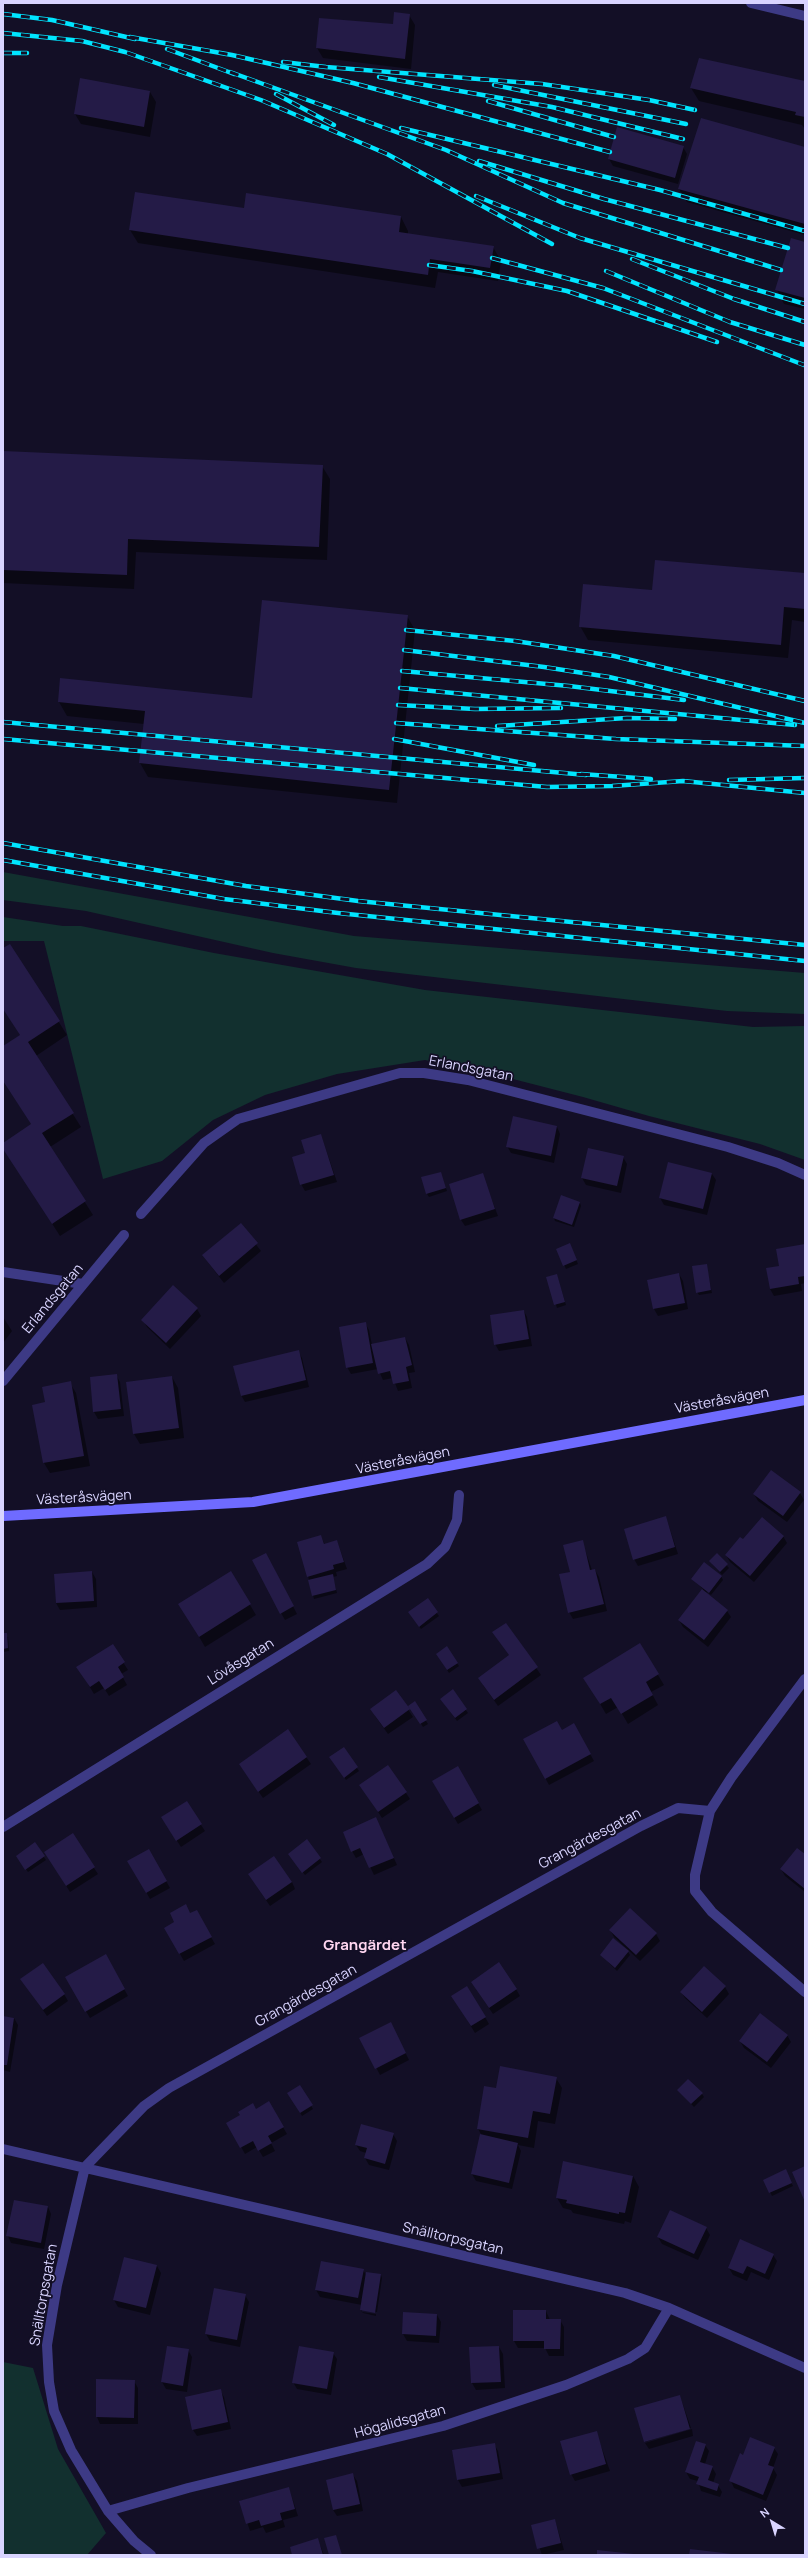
<!DOCTYPE html>
<html>
<head>
<meta charset="utf-8">
<style>
	body { margin:0 }
	#map { position:relative; width:808px; height:2558px; overflow:hidden; background:#130f26; font-family:Manrope,sans-serif }
	canvas { display:block }
	.frame { position:absolute; inset:0; border:4px solid #d9d4ff; pointer-events:none }
	.north { position:absolute; left:752px; top:2502px; width:40px; height:40px; -webkit-text-stroke:3px #130f26; paint-order:stroke; rotate:322deg; font-size:11px; font-weight:700; line-height:16px; text-align:center; color:#d9d4ff }
	.north::after { content:''; display:block; margin:auto; width:14px; height:18px; background:#d9d4ff; clip-path:polygon(50% 0,100% 100%,50% 72%,0 100%) }
</style>
</head>
<body>
<div id="map">
<canvas width="808" height="2558"></canvas>
<div class="frame"></div>
<div class="north">N</div>
</div>
<script>
const context = document.querySelector('canvas').getContext('2d');
context.lineJoin = 'round';
function paint(path, color) { context.fillStyle = color; context.fill(path, 'evenodd'); }
const poly = rows => new Path2D(rows.map(r => 'M' + r).join(''));
function strokePath(path, color, width, dash) { context.strokeStyle = color; context.lineWidth = width; context.lineCap = dash ? 'butt' : 'round'; context.setLineDash(dash || []); context.stroke(path); }
function drawText(font, color, halo, rows, align = 'center') {
  context.font = font + ' Manrope,sans-serif'; context.lineWidth = 3.5; context.setLineDash([]); context.textBaseline = 'middle'; context.strokeStyle = halo; context.fillStyle = color; for (const [text, x, y, turn = 0] of rows) {
    context.save(); context.translate(x, y); context.rotate((+turn || 0) * Math.PI / 180); context.textAlign = isNaN(turn) ? turn : align; if (halo) context.strokeText(text, 0, 0); context.fillText(text, 0, 0); context.restore();
  }
}
paint(poly([
	[3,872,354,936,805,973,805,1014,727,1011,356,968,273,953,86,911,3,900],
	[3,917,63,926,81,926,214,953,425,990,753,1027,805,1026,805,1160,760,1144,649,1116,583,1097,513,1079,425,1060,337,1074,265,1095,213,1120,162,1161,103,1179,44,941,3,941],
	[3,2362,33,2368,58,2449,106,2533,87,2555,3,2555]
]), '#12302f');
paint(poly([
	[409,15,415,25,411,69,323,58,317,48,319,19,394,25],
	[805,83,805,129,802,125,699,101,691,88],
	[150,92,156,102,150,137,81,124,75,114],
	[683,147,687,154,678,184,613,166,609,159],
	[805,148,805,235,687,202,679,189],
	[245,209,401,217,408,231,408,235,493,247,501,261,498,281,438,272,435,288,138,243,130,230],
	[805,243,805,309,784,304,777,290],
	[3,452,322,466,330,479,327,560,136,552,134,589,3,583],
	[805,574,805,622,792,620,788,658,588,640,580,626,653,591],
	[407,616,415,630,397,803,148,777,140,763,144,724,67,716,59,702,61,679,253,699],
	[10,945,67,1035,36,1056,81,1127,50,1147,93,1215,60,1236,3,1147,3,1144,32,1125,3,1081,3,1047,21,1036,3,1008,3,950],
	[557,1127,560,1134,554,1163,511,1153,507,1146],
	[321,1135,337,1182,305,1191,301,1184,306,1154],
	[623,1157,627,1164,621,1193,586,1185,582,1178],
	[482,1174,498,1216,465,1226,461,1220],
	[712,1174,716,1180,707,1215,664,1205,660,1198],
	[442,1176,447,1191,429,1197,427,1194],
	[580,1203,581,1206,574,1227,555,1221,554,1218],
	[240,1224,261,1251,224,1283,203,1256],
	[805,1245,805,1283,801,1284,802,1291,774,1296,770,1289,780,1266],
	[571,1247,578,1264,566,1269,557,1250],
	[706,1265,712,1293,699,1295,697,1292],
	[679,1274,683,1281,688,1309,658,1316,654,1309,648,1281],
	[557,1275,566,1305,557,1308,547,1277],
	[173,1287,197,1309,201,1316,170,1349,147,1327,143,1320],
	[524,1311,527,1317,532,1346,499,1351,495,1344],
	[3,1317,12,1331,3,1343],
	[365,1323,369,1330,372,1345,405,1338,409,1345,415,1372,409,1373,412,1388,398,1391,393,1378,383,1380,378,1369,351,1374,347,1367],
	[298,1351,302,1358,309,1387,245,1402,241,1395],
	[116,1375,120,1382,124,1416,98,1419,94,1412],
	[172,1377,178,1388,184,1438,140,1444,134,1434],
	[70,1383,76,1393,90,1466,50,1473,44,1463,33,1405,46,1403],
	[800,1493,804,1500,787,1522,758,1501,754,1494],
	[666,1517,678,1554,638,1566,634,1559],
	[321,1536,325,1545,337,1541,347,1569,336,1572,337,1576,333,1577,337,1593,314,1599,308,1576],
	[783,1536,787,1543,754,1582,730,1562,726,1555,743,1541],
	[582,1541,592,1570,595,1570,599,1577,607,1611,573,1619,569,1612,571,1572],
	[717,1555,729,1568,722,1575,712,1564],
	[270,1561,297,1614,285,1620,281,1613],
	[92,1572,96,1579,97,1607,60,1610,56,1603],
	[231,1573,256,1615,205,1647,186,1614],
	[721,1576,723,1580,711,1595,707,1592,706,1593,727,1611,731,1617,708,1647,683,1627,679,1620,703,1589,692,1579],
	[427,1600,439,1616,421,1629,411,1616],
	[506,1624,541,1675,498,1706,483,1685,510,1656,498,1639],
	[3,1634,8,1637,9,1651,3,1652],
	[112,1645,128,1670,121,1674,127,1685,109,1696,104,1688,94,1694,82,1674],
	[640,1645,664,1685,651,1692,658,1705,628,1724,618,1707,606,1714,585,1678],
	[447,1648,459,1666,449,1673,437,1654],
	[396,1691,413,1717,388,1734,375,1716],
	[452,1691,468,1713,457,1721,443,1702],
	[415,1703,428,1724,423,1727,410,1706],
	[574,1725,594,1761,549,1785,524,1739,562,1731],
	[288,1731,311,1764,263,1798,240,1765],
	[343,1748,359,1771,346,1780,332,1761],
	[458,1768,482,1810,458,1824,433,1782],
	[365,1792,406,1793,410,1799,382,1818],
	[186,1802,205,1831,181,1847,166,1824],
	[379,1825,397,1865,374,1875,364,1854,356,1858,352,1851],
	[307,1841,322,1862,305,1875,291,1857],
	[34,1844,46,1860,28,1872,19,1859],
	[149,1850,170,1888,150,1899,129,1861],
	[805,1856,805,1892,785,1876,781,1869],
	[49,1858,94,1868,98,1874,70,1892],
	[249,1875,292,1882,295,1889,270,1906],
	[196,1911,215,1944,184,1961,165,1928],
	[610,1930,656,1934,660,1941,640,1961,614,1937],
	[627,1950,630,1955,617,1971,601,1955],
	[105,1955,128,1996,90,2018,66,1978],
	[704,1967,725,1987,729,1994,707,2018,685,1998,681,1992],
	[26,1986,64,1994,68,2001,47,2016],
	[476,1989,516,1989,520,1996,493,2014],
	[457,2003,485,2017,489,2024,475,2033],
	[3,2017,14,2018,18,2025,10,2072,3,2070],
	[394,2030,409,2060,380,2075,361,2038],
	[787,2035,791,2042,771,2068,744,2048,740,2041],
	[556,2078,562,2088,555,2124,538,2121,534,2148,518,2145,521,2151,512,2189,476,2181,472,2174,481,2134,478,2129,497,2089],
	[300,2086,313,2109,302,2116,289,2093],
	[678,2090,702,2094,704,2097,694,2107],
	[269,2103,287,2134,271,2143,275,2151,263,2157,257,2147,245,2154,228,2123],
	[393,2134,397,2141,389,2170,369,2165,365,2158,366,2153,360,2151,356,2145],
	[787,2174,793,2186,772,2196,764,2180],
	[633,2176,639,2187,631,2223,625,2221,624,2224,573,2213,571,2210,563,2208,557,2198],
	[48,2207,51,2214,44,2249,11,2243,8,2236],
	[706,2228,710,2235,698,2260,662,2244,658,2237],
	[773,2255,777,2261,769,2280,751,2272,747,2281,733,2275,729,2268],
	[157,2266,161,2273,150,2315,118,2307,114,2300],
	[363,2270,367,2276,381,2275,382,2278,377,2312,362,2310,362,2312,361,2310,362,2305,320,2297,316,2290],
	[245,2295,249,2302,240,2347,210,2341,206,2334],
	[546,2311,550,2320,560,2320,564,2327,564,2356,549,2356,545,2348,518,2348,514,2341],
	[362,2312,376,2314,376,2316,363,2313],
	[437,2315,441,2322,439,2343,407,2341,403,2334],
	[499,2347,503,2354,505,2388,476,2390,472,2383,470,2348],
	[188,2350,192,2357,187,2392,166,2389,162,2382],
	[333,2353,337,2359,331,2395,297,2389,293,2382],
	[134,2381,138,2388,138,2424,100,2424,97,2417],
	[220,2390,224,2397,231,2429,197,2436,193,2430],
	[680,2396,691,2428,645,2442,635,2409],
	[692,2429,693,2436,649,2449,645,2443],
	[596,2432,610,2471,575,2481,571,2474],
	[494,2444,498,2451,503,2479,462,2487,458,2480,453,2451],
	[705,2445,709,2451,705,2464,712,2467,716,2474,713,2483,718,2485,722,2492,720,2497,701,2491,698,2481,690,2479,686,2472],
	[774,2448,778,2454,773,2468,777,2475,766,2501,734,2488,731,2481,744,2456],
	[353,2475,357,2481,363,2511,337,2516,333,2510],
	[289,2488,298,2516,283,2520,285,2527,266,2533,263,2527,250,2531,240,2501],
	[555,2520,564,2550,542,2555,532,2526],
	[318,2540,324,2555,293,2555]
]), '#0007');
paint(poly([
	[394,12,410,14,405,59,316,48,319,18,393,24],
	[699,58,805,81,805,117,795,115,796,112,690,88],
	[80,78,150,91,144,127,74,114],
	[701,118,805,147,805,224,678,189],
	[617,127,684,146,675,178,608,159],
	[135,192,244,208,246,193,401,216,399,232,494,246,490,268,430,259,428,275,129,230],
	[791,238,805,242,805,298,775,290],
	[3,451,323,465,319,547,128,539,127,575,3,570],
	[655,560,805,573,805,609,784,607,781,645,579,627,583,584,652,590],
	[262,600,408,615,389,790,139,763,145,711,58,702,60,678,252,698],
	[10,944,60,1021,28,1042,74,1113,42,1133,86,1201,52,1224,3,1149,3,1143,31,1124,3,1081,3,1046,20,1035,3,1009,3,948],
	[513,1116,557,1126,551,1156,506,1147],
	[321,1134,334,1175,300,1185,292,1157,305,1153,301,1140],
	[588,1148,624,1156,617,1186,581,1178],
	[668,1162,712,1173,703,1209,659,1198],
	[441,1172,446,1188,426,1194,421,1177],
	[483,1173,495,1209,460,1220,449,1184],
	[561,1195,580,1202,572,1225,553,1218],
	[241,1223,258,1243,219,1276,202,1255],
	[570,1243,577,1260,563,1266,556,1249],
	[805,1244,805,1276,798,1277,799,1284,770,1289,766,1268,779,1266,776,1249],
	[707,1264,711,1290,696,1293,692,1266],
	[679,1273,685,1303,653,1309,647,1280],
	[557,1274,565,1302,554,1305,546,1277],
	[173,1285,198,1308,166,1343,141,1320],
	[524,1310,529,1339,494,1345,490,1315],
	[366,1322,373,1363,346,1368,339,1327],
	[405,1337,412,1365,406,1367,409,1381,393,1384,390,1371,378,1374,371,1344],
	[299,1350,306,1380,241,1396,233,1366],
	[117,1374,121,1409,93,1412,90,1377],
	[172,1376,179,1428,133,1434,126,1382],
	[71,1381,84,1456,43,1463,32,1405,45,1402,42,1387],
	[771,1470,801,1492,783,1516,753,1494],
	[666,1516,675,1547,633,1560,624,1529],
	[762,1517,784,1536,750,1576,725,1555,740,1537,743,1539],
	[321,1535,324,1544,337,1540,344,1562,333,1565,334,1569,307,1577,297,1542],
	[583,1540,590,1570,595,1569,604,1604,568,1613,559,1574,570,1572,563,1545],
	[266,1553,294,1606,280,1614,252,1560],
	[717,1553,728,1564,720,1572,709,1561],
	[704,1562,722,1576,709,1593,691,1579],
	[92,1571,94,1601,56,1603,54,1574],
	[231,1571,251,1604,199,1637,178,1604],
	[333,1574,336,1590,312,1596,308,1580],
	[702,1589,728,1610,704,1640,678,1620],
	[428,1598,438,1612,419,1627,408,1612],
	[506,1623,538,1667,494,1700,478,1678,509,1655,492,1632],
	[3,1633,7,1633,8,1648,3,1649],
	[640,1643,659,1674,646,1682,653,1695,621,1714,611,1698,600,1704,583,1678],
	[113,1644,125,1662,118,1667,124,1677,105,1690,99,1681,90,1687,76,1667],
	[447,1646,458,1663,447,1670,436,1654],
	[453,1689,467,1709,455,1718,440,1699],
	[396,1690,410,1709,384,1728,370,1709],
	[415,1701,427,1720,420,1724,408,1706],
	[557,1721,562,1730,574,1723,591,1754,545,1779,523,1739],
	[288,1729,307,1757,258,1792,239,1764],
	[344,1747,358,1767,344,1778,329,1757],
	[388,1765,407,1792,378,1812,359,1785],
	[458,1766,479,1803,454,1818,432,1781],
	[187,1801,202,1824,176,1841,161,1817],
	[376,1817,394,1858,369,1868,360,1848,351,1852,343,1832],
	[73,1833,95,1867,66,1886,44,1852],
	[307,1839,321,1858,302,1873,288,1854],
	[35,1842,45,1856,25,1870,16,1856],
	[797,1848,805,1854,805,1889,780,1869],
	[149,1849,167,1881,146,1893,127,1861],
	[274,1856,292,1882,266,1900,248,1874],
	[186,1904,190,1913,197,1910,212,1937,179,1954,164,1928,174,1922,170,1913],
	[630,1908,657,1933,636,1955,609,1930],
	[613,1938,629,1951,615,1968,600,1955],
	[106,1954,125,1989,85,2012,65,1977],
	[499,1962,517,1989,489,2008,471,1982],
	[43,1963,65,1994,43,2010,20,1979],
	[704,1966,726,1986,702,2012,680,1992],
	[467,1986,486,2017,471,2026,451,1996],
	[760,2013,788,2035,767,2062,739,2041],
	[3,2016,14,2018,7,2065,3,2065],
	[391,2022,406,2053,375,2069,359,2038],
	[500,2066,557,2077,550,2114,533,2111,528,2138,477,2129,484,2086,496,2088],
	[688,2079,703,2093,691,2104,677,2090],
	[300,2085,313,2105,300,2113,287,2093],
	[269,2101,284,2127,268,2136,272,2143,258,2151,253,2141,240,2148,226,2123,240,2115,238,2112,253,2103,256,2109],
	[361,2124,394,2133,385,2164,364,2158,367,2148,355,2145],
	[480,2134,518,2143,509,2183,471,2174],
	[563,2161,633,2176,625,2213,619,2212,619,2214,566,2203,567,2200,556,2198],
	[805,2166,805,2202,792,2172],
	[786,2169,792,2183,769,2193,763,2180],
	[14,2200,48,2206,41,2243,6,2236],
	[670,2210,707,2227,694,2254,657,2237],
	[740,2239,774,2254,765,2274,747,2266,743,2274,728,2268],
	[124,2257,157,2265,146,2308,113,2300],
	[321,2261,364,2269,358,2298,315,2290],
	[366,2272,381,2274,375,2313,360,2310],
	[214,2288,246,2294,237,2340,205,2334],
	[513,2310,546,2310,546,2319,561,2319,560,2349,544,2349,544,2341,513,2341],
	[403,2312,437,2314,436,2336,402,2334],
	[167,2346,189,2349,183,2386,161,2382],
	[299,2346,334,2352,327,2389,292,2383],
	[499,2346,501,2382,471,2383,469,2347],
	[96,2379,135,2380,134,2418,96,2417],
	[221,2389,228,2422,192,2430,185,2397],
	[680,2395,690,2429,644,2442,634,2408],
	[597,2431,606,2464,570,2475,560,2441],
	[750,2437,775,2447,768,2465,774,2467,763,2495,729,2481,740,2453,743,2455],
	[696,2441,706,2444,700,2462,713,2466,708,2480,719,2484,717,2491,696,2484,699,2477,685,2472],
	[495,2443,500,2473,457,2480,452,2450],
	[353,2473,360,2504,333,2510,326,2480],
	[289,2487,295,2509,280,2513,282,2520,261,2526,259,2520,246,2524,239,2501],
	[555,2519,561,2543,537,2549,531,2525],
	[336,2535,342,2555,329,2555,324,2538],
	[318,2538,323,2555,292,2555,290,2547],
	[690,2549,732,2554,732,2555,689,2555],
	[597,2550,634,2554,634,2555,597,2555]
]), '#241b47');
strokePath(poly([
	[751,3,805,16],
	[141,1214,204,1143,238,1119,400,1073,424,1073,468,1080,728,1147,778,1163,805,1175],
	[3,1272,83,1284],
	[3,1381,124,1235],
	[805,1679,731,1778,710,1811,695,1875,695,1891,712,1912,805,1992],
	[3,1827,427,1564,445,1547,457,1520,459,1495],
	[3,2149,625,2293,669,2308,805,2368],
	[85,2167,144,2106,169,2088,641,1826,678,1808,710,1811],
	[85,2167,57,2285,47,2345,49,2382,54,2411,71,2450,108,2511,134,2541,151,2555],
	[108,2511,188,2488,443,2426,566,2385,628,2359,645,2348,669,2308]
]), '#3d3a85', 10);
strokePath(poly([
	[3,1516,253,1502,805,1400]
]), '#6f6bff', 10);
const rail = poly([
	[3,14,52,20,135,39],
	[3,33,82,41,125,52,261,100,387,154,552,244],
	[130,37,232,55,353,83,610,152],
	[167,49,234,74],
	[3,53,27,53],
	[283,62,326,67,542,84,649,100,695,110],
	[230,72,446,150,563,203,781,270],
	[379,77,552,107,683,139],
	[494,85,686,124],
	[276,94,334,125],
	[488,101,614,137],
	[401,128,660,190,805,231],
	[479,161,604,199,788,248],
	[476,196,580,238,805,304],
	[492,258,603,288,804,365],
	[632,259,734,299,805,322],
	[429,265,472,271,567,291,717,342],
	[606,271,730,322,805,345],
	[406,630,515,641,614,656,805,701],
	[404,650,544,667,609,677,805,723],
	[402,671,569,686,684,700],
	[400,688,795,725],
	[398,705,475,709,561,708],
	[3,722,586,775],
	[396,723,616,739,805,746],
	[497,726,627,718,675,719],
	[3,739,547,787,612,786,683,781,805,793],
	[394,739,534,765],
	[581,774,651,779],
	[729,780,805,778],
	[3,843,246,886,358,901,805,945],
	[3,860,224,899,338,913,805,961]
]);
strokePath(rail, '#00e5ff', 4.5);
strokePath(rail, '#130f26', 3, [9]);
drawText('14px', '#d9d4ff', '#130f26', [
	["Erlandsgatan",471,1069,11],
	["Erlandsgatan",53,1299,-50],
	["Västeråsvägen",722,1401,-10],
	["Västeråsvägen",403,1461,-11],
	["Västeråsvägen",84,1498,-3],
	["Lövåsgatan",241,1662,-32],
	["Grangärdesgatan",590,1839,-28],
	["Grangärdesgatan",306,1996,-29],
	["Snälltorpsgatan",453,2239,13],
	["Snälltorpsgatan",44,2295,-80],
	["Högalidsgatan",400,2422,-15]
]);
drawText('bold 15px', '#ffd6f0', '#130f26', [
	["Grangärdet",365,1946]
]);
</script>
</body>
</html>
